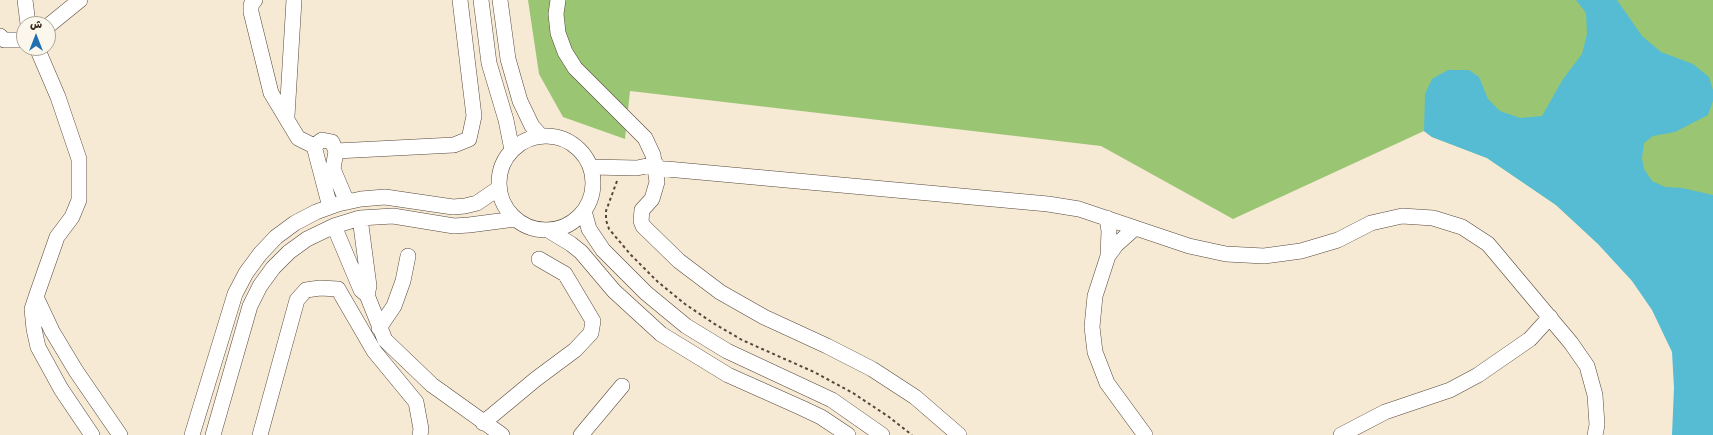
<!DOCTYPE html>
<html>
<head>
<meta charset="utf-8">
<style>
	body { margin:0 }
	#map { position:relative; width:1713px; height:435px; overflow:hidden; background:#f6ead5; font-family:"Shantell Sans","Playpen Sans Arabic",sans-serif }
	canvas { display:block }
	.north { position:absolute; left:16px; top:16px; width:40px; height:40px; box-sizing:border-box; background:#fbf7ec; border:1px solid #aea59a; border-radius:50%; rotate:0deg; font-size:11px; font-weight:700; line-height:16px; text-align:center; color:#3b2a1e }
	.north::after { content:''; display:block; margin:auto; width:14px; height:18px; background:#1f6fb2; clip-path:polygon(50% 0,100% 100%,50% 72%,0 100%) }
</style>
</head>
<body>
<div id="map">
<canvas width="1713" height="435"></canvas>
<div class="north">ش</div>
</div>
<script>
const context = document.querySelector('canvas').getContext('2d');
context.lineJoin = 'round';
function paint(path, color) { context.fillStyle = color; context.fill(path, 'evenodd'); }
const poly = rows => new Path2D(rows.map(r => 'M' + r).join(''));
function strokePath(path, color, width, dash) { context.strokeStyle = color; context.lineWidth = width; context.lineCap = dash ? 'butt' : 'round'; context.setLineDash(dash || []); context.stroke(path); }
paint(poly([
	[528,0,1713,0,1713,237,1597,243,1556,205,1487,158,1432,137,1424,131,1233,219,1101,146,630,91,625,139,563,117,539,74]
]), '#9ac673');
paint(poly([
	[1576,0,1617,0,1642,36,1661,52,1693,64,1709,77,1713,90,1713,101,1708,115,1675,132,1653,136,1644,143,1642,158,1644,169,1652,181,1665,187,1682,188,1713,195,1713,435,1672,435,1674,388,1672,352,1652,310,1632,281,1597,243,1556,205,1487,158,1432,137,1424,131,1425,94,1432,79,1448,70,1469,70,1479,77,1488,99,1500,111,1520,118,1542,116,1563,79,1582,54,1587,34,1586,13]
]), '#56bcd4');
const minor = poly([
	[25,0,28,24],
	[255,0,251,5,251,12,271,93,298,138,314,146,330,207],
	[481,0,489,63,506,120,512,150],
	[500,0,508,59,520,101,532,126,541,136],
	[558,0,556,14,558,33,565,52,575,68,645,138,653,155,657,182,652,199,642,210,641,221,643,226,679,261,720,292,764,317,827,346,872,369,915,397,959,435],
	[48,26,80,0],
	[0,36,4,40,24,40],
	[287,116,294,0],
	'499 183a47 47 0 1 1 94 0a47 47 0 1 1-94 0Z',
	[314,146,322,140,332,142,336,151,333,169,347,202],
	[336,151,454,145,469,139,474,116,460,0],
	[591,167,637,168,656,164],
	[656,168,1048,204,1079,209,1189,246,1226,254,1264,256,1301,251,1338,240,1371,223,1402,216,1433,218,1462,227,1488,244,1571,343,1587,366,1595,395,1597,425,1595,435],
	[584,211,589,229,603,250,646,293,686,326,727,351,832,400,882,435],
	[360,218,369,286,367,295],
	[1107,218,1109,231,1108,256,1095,296,1092,327,1095,352,1107,383,1145,435],
	[334,226,361,290,367,295,385,340,432,385,502,435],
	[548,230,571,244,581,252,614,291,661,334,728,375,802,408,821,417,848,435],
	[1108,256,1116,245,1135,228],
	[36,297,57,237,72,217,79,200,79,159,58,97,37,48],
	[379,328,394,306,403,281,408,256],
	[483,423,536,379,575,350,591,333,593,321,565,274,539,259],
	[92,435,61,389,38,347,34,329,32,309,36,297,52,331,76,371,120,435],
	[192,435,235,294,246,273,260,254,276,237,295,223,316,212,338,204,361,199,385,197,453,207,465,206,477,203,499,188],
	[213,435,250,306,260,286,273,268,289,252,307,239,334,226,360,218,393,216,454,226,469,225,515,219],
	[260,435,297,300,306,290,320,288,338,289,374,351,416,402,421,429,420,435],
	[581,435,622,386],
	[1341,435,1385,412,1450,390,1478,375,1530,339,1550,317]
]);
strokePath(minor, '#574739', 16);
strokePath(poly([
	[617,181,606,211,606,220,609,229,631,255,658,282,685,304,713,323,742,340,814,372,853,393,889,417,912,435]
]), '#574739', 2, [3, 3]);
strokePath(minor, '#fff', 15);
</script>
</body>
</html>
